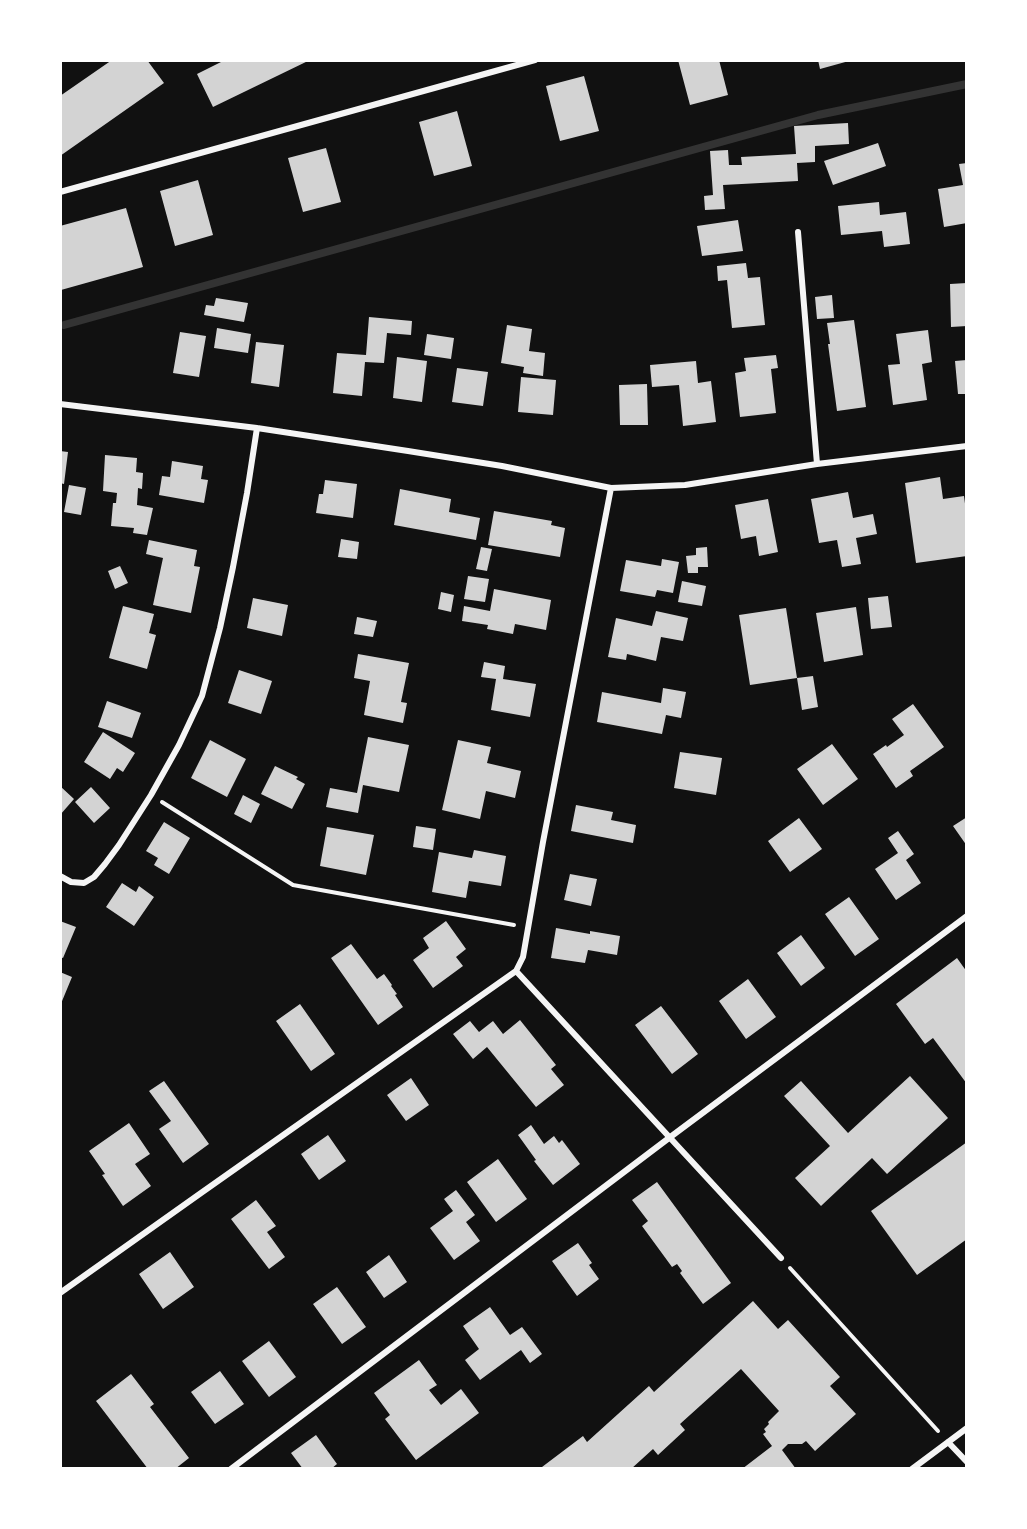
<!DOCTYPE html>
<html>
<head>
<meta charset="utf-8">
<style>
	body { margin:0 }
	#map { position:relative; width:1027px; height:1529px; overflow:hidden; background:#111; font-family:"DM Sans",sans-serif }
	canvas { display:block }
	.frame { position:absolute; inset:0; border:62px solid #fff; pointer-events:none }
</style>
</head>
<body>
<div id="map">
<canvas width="1027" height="1529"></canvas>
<div class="frame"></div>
</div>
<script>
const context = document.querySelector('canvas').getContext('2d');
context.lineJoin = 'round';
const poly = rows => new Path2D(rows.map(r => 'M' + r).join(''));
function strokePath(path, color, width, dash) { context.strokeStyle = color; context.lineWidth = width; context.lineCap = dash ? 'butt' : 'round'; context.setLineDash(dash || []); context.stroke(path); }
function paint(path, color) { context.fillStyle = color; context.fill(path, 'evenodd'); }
strokePath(poly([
	[64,325,818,115,967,84]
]), '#333', 8);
paint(poly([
	[112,60,147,60,164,83,60,156,60,96],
	[225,60,310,60,213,107,197,74],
	[678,60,719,60,728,95,690,105],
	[818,60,849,60,849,61,820,69],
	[584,76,599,131,560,141,546,86],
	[457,111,472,166,434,176,419,122],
	[848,123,849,144,815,146,815,162,797,163,798,181,723,185,725,209,705,210,704,196,713,195,710,151,728,150,729,165,742,165,741,157,796,154,794,126],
	[878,143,886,166,833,185,824,161],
	[326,148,341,202,303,212,288,158],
	[967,163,967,223,944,227,938,189,963,185,959,164],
	[198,180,213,235,175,246,160,191],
	[879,202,880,215,906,212,910,244,884,247,882,231,841,235,838,206],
	[126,208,143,267,61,290,60,226],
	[738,220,743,251,702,256,697,226],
	[746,263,748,278,760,277,765,325,732,328,727,280,718,281,717,266],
	[967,283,967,326,951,327,950,284],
	[832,295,834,318,817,319,815,297],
	[216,298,248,303,244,322,204,315,206,305,214,306],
	[369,317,412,321,411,335,387,333,384,363,365,362,362,396,333,393,337,353,366,355],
	[854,320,866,407,837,411,828,344,830,344,827,323],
	[507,325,532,329,529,351,545,353,543,376,523,373,524,367,501,363],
	[217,328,251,334,248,353,214,348],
	[928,330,932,362,922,364,927,400,893,405,888,365,900,364,896,334],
	[180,332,206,336,199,377,173,373],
	[427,334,454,338,451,359,424,355],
	[256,342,284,345,279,387,251,383],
	[776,355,778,368,771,369,776,413,740,417,735,373,746,371,744,358],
	[397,357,427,361,422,402,393,398],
	[967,360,967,394,958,394,955,361],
	[696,361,698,383,711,381,716,422,683,426,679,385,652,387,650,365],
	[457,368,488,372,483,406,452,402],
	[521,377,556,380,553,415,518,412],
	[647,384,648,425,620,425,619,385],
	[60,451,68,452,64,484,60,483],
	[105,455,137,458,136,472,143,473,142,489,138,488,137,505,153,508,147,535,133,533,134,528,111,526,113,503,116,503,117,493,103,491],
	[172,461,203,466,201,479,208,480,204,503,159,495,162,476,170,477],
	[940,477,943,499,964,496,967,519,967,556,916,563,905,483],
	[325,480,357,484,353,518,316,513,319,494,323,494],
	[69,485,86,488,81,515,64,512],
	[400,489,451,499,449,512,480,518,476,540,394,525],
	[848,492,853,518,873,514,877,534,856,538,861,564,842,567,837,540,819,543,811,499],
	[768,499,778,552,759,556,756,536,741,539,735,505],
	[494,511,552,521,551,525,565,528,560,557,488,545],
	[341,539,359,542,357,559,338,557],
	[149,540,197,550,194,566,200,567,191,613,153,605,163,558,146,554],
	[481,547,492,549,487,571,476,569],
	[707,547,708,567,698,567,698,573,688,573,686,556,696,555,696,548],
	[662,559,679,562,673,593,657,590,655,597,620,591,626,560,661,566],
	[120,566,128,583,115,589,108,571],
	[468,576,489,579,485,602,464,599],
	[682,581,706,586,702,606,678,602],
	[494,589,551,600,546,630,515,624,513,634,487,629,488,625,462,621,464,606,490,611],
	[441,592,454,595,451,612,438,609],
	[888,596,892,627,871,629,868,598],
	[253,598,288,605,282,636,247,628],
	[123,606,154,614,149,633,156,635,147,669,109,658],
	[856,607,863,655,824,662,816,613],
	[786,608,797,678,750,685,739,615],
	[656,611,688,618,683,641,661,637,656,661,627,654,626,660,608,657,616,618,652,626],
	[357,617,377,621,373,637,354,634],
	[358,654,409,663,401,702,407,703,403,723,364,715,370,681,354,678],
	[484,662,505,666,503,679,536,684,530,717,491,710,496,679,481,677],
	[239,670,272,681,261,714,228,703],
	[813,676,818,707,802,710,797,678],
	[663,688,686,692,681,718,666,715,662,734,597,722,602,692,661,703],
	[107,701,141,713,132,738,98,727],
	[913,704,944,747,910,771,913,776,896,788,873,754,886,745,887,747,904,735,892,719],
	[103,732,135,753,123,772,117,768,110,779,84,762],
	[368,737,409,745,399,792,363,785,358,813,326,807,330,788,357,793],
	[210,740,246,759,227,797,191,778],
	[458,740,491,747,487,763,521,771,515,798,486,791,480,819,442,810],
	[832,744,858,779,823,805,797,769],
	[680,752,722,758,716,795,674,788],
	[275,766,298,777,296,779,305,784,292,809,261,794],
	[60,786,74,799,60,815],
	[91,787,110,808,94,823,75,802],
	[243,795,260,804,251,823,234,814],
	[576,805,613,812,611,820,636,825,633,843,571,831],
	[967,817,967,846,953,826],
	[799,818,822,849,790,872,768,841],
	[164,822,190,838,169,874,154,865,158,858,146,851],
	[416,826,436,829,433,850,413,847],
	[327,827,374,835,366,875,320,866],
	[898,831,914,854,906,860,921,883,896,900,875,869,898,853,888,838],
	[474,850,506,856,501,886,469,881,466,898,432,892,439,852,472,858],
	[570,874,597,879,591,906,564,900],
	[122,883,136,892,139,886,154,897,134,926,106,907],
	[849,897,879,939,855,956,825,914],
	[60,921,76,927,63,958,60,957],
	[446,921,466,949,456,957,463,966,433,988,413,960,429,948,423,938],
	[556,928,590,934,590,931,620,936,617,955,588,950,585,963,551,958],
	[801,935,825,968,801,986,777,953],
	[351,944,377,979,384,974,392,985,391,986,397,994,395,995,403,1007,378,1025,331,958],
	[957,958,967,972,967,1084,933,1038,925,1044,896,1004],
	[60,972,72,977,60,1006],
	[748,979,776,1017,746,1039,719,1001],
	[300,1004,335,1054,311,1071,276,1021],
	[661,1006,698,1054,672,1074,635,1025],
	[520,1020,556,1065,551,1069,564,1085,536,1107,487,1047,473,1059,453,1034,470,1021,479,1032,493,1021,503,1034],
	[910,1076,948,1118,887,1174,872,1158,821,1206,795,1178,830,1146,784,1096,801,1081,848,1133],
	[411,1078,429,1105,406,1121,387,1095],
	[164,1081,209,1144,183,1163,159,1129,171,1121,149,1091],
	[129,1123,150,1154,135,1164,151,1186,123,1206,102,1175,105,1174,89,1151],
	[531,1125,544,1144,554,1136,559,1143,562,1140,580,1164,553,1185,534,1161,536,1160,518,1135],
	[328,1135,346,1161,319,1180,301,1154],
	[967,1142,967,1239,917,1275,871,1211],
	[498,1159,527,1199,496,1222,467,1182],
	[657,1182,731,1283,703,1304,680,1273,682,1271,677,1264,672,1267,642,1226,648,1221,632,1200],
	[456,1190,475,1215,466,1222,480,1241,454,1260,430,1228,453,1211,444,1199],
	[256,1200,276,1226,267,1232,285,1257,269,1269,231,1219],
	[578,1243,592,1263,589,1265,599,1279,577,1296,552,1261],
	[170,1252,194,1287,163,1309,139,1274],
	[389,1255,407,1282,384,1298,366,1272],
	[337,1287,366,1327,342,1344,313,1304],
	[753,1301,778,1329,788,1320,840,1377,830,1386,856,1414,815,1451,806,1441,802,1444,788,1444,782,1450,796,1469,742,1469,772,1446,763,1434,766,1432,764,1429,769,1424,768,1422,779,1411,741,1369,680,1424,685,1430,658,1455,653,1449,631,1469,544,1469,542,1467,583,1436,587,1442,649,1386,654,1392],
	[490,1307,510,1335,522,1327,542,1354,530,1363,521,1350,480,1380,465,1360,479,1349,463,1326],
	[269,1341,296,1377,269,1397,242,1361],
	[419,1360,437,1385,429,1390,441,1405,461,1389,479,1413,416,1460,385,1419,390,1415,374,1393],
	[220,1371,244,1404,215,1424,191,1392],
	[131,1374,154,1404,150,1407,189,1458,175,1469,148,1469,96,1401],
	[316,1435,337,1464,331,1469,303,1469,291,1453]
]), '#d3d3d3');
strokePath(poly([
	[162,802,293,885,514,925],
	[790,1268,938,1431]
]), '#f5f5f5', 4);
strokePath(poly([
	[60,192,535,60],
	[798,232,817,464],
	[60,404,257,428,408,451,502,466,611,488,685,485,817,464,967,446],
	[60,876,71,882,84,883,94,877,105,864,119,845,151,795,179,745,202,696,220,628,233,567,247,493,257,428],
	[516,971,781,1258],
	[60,1293,201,1193,516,971,523,957,543,842,611,488],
	[948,1442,967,1462],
	[231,1469,669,1138,967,916],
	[912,1469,967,1428]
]), '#f5f5f5', 6);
</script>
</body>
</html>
